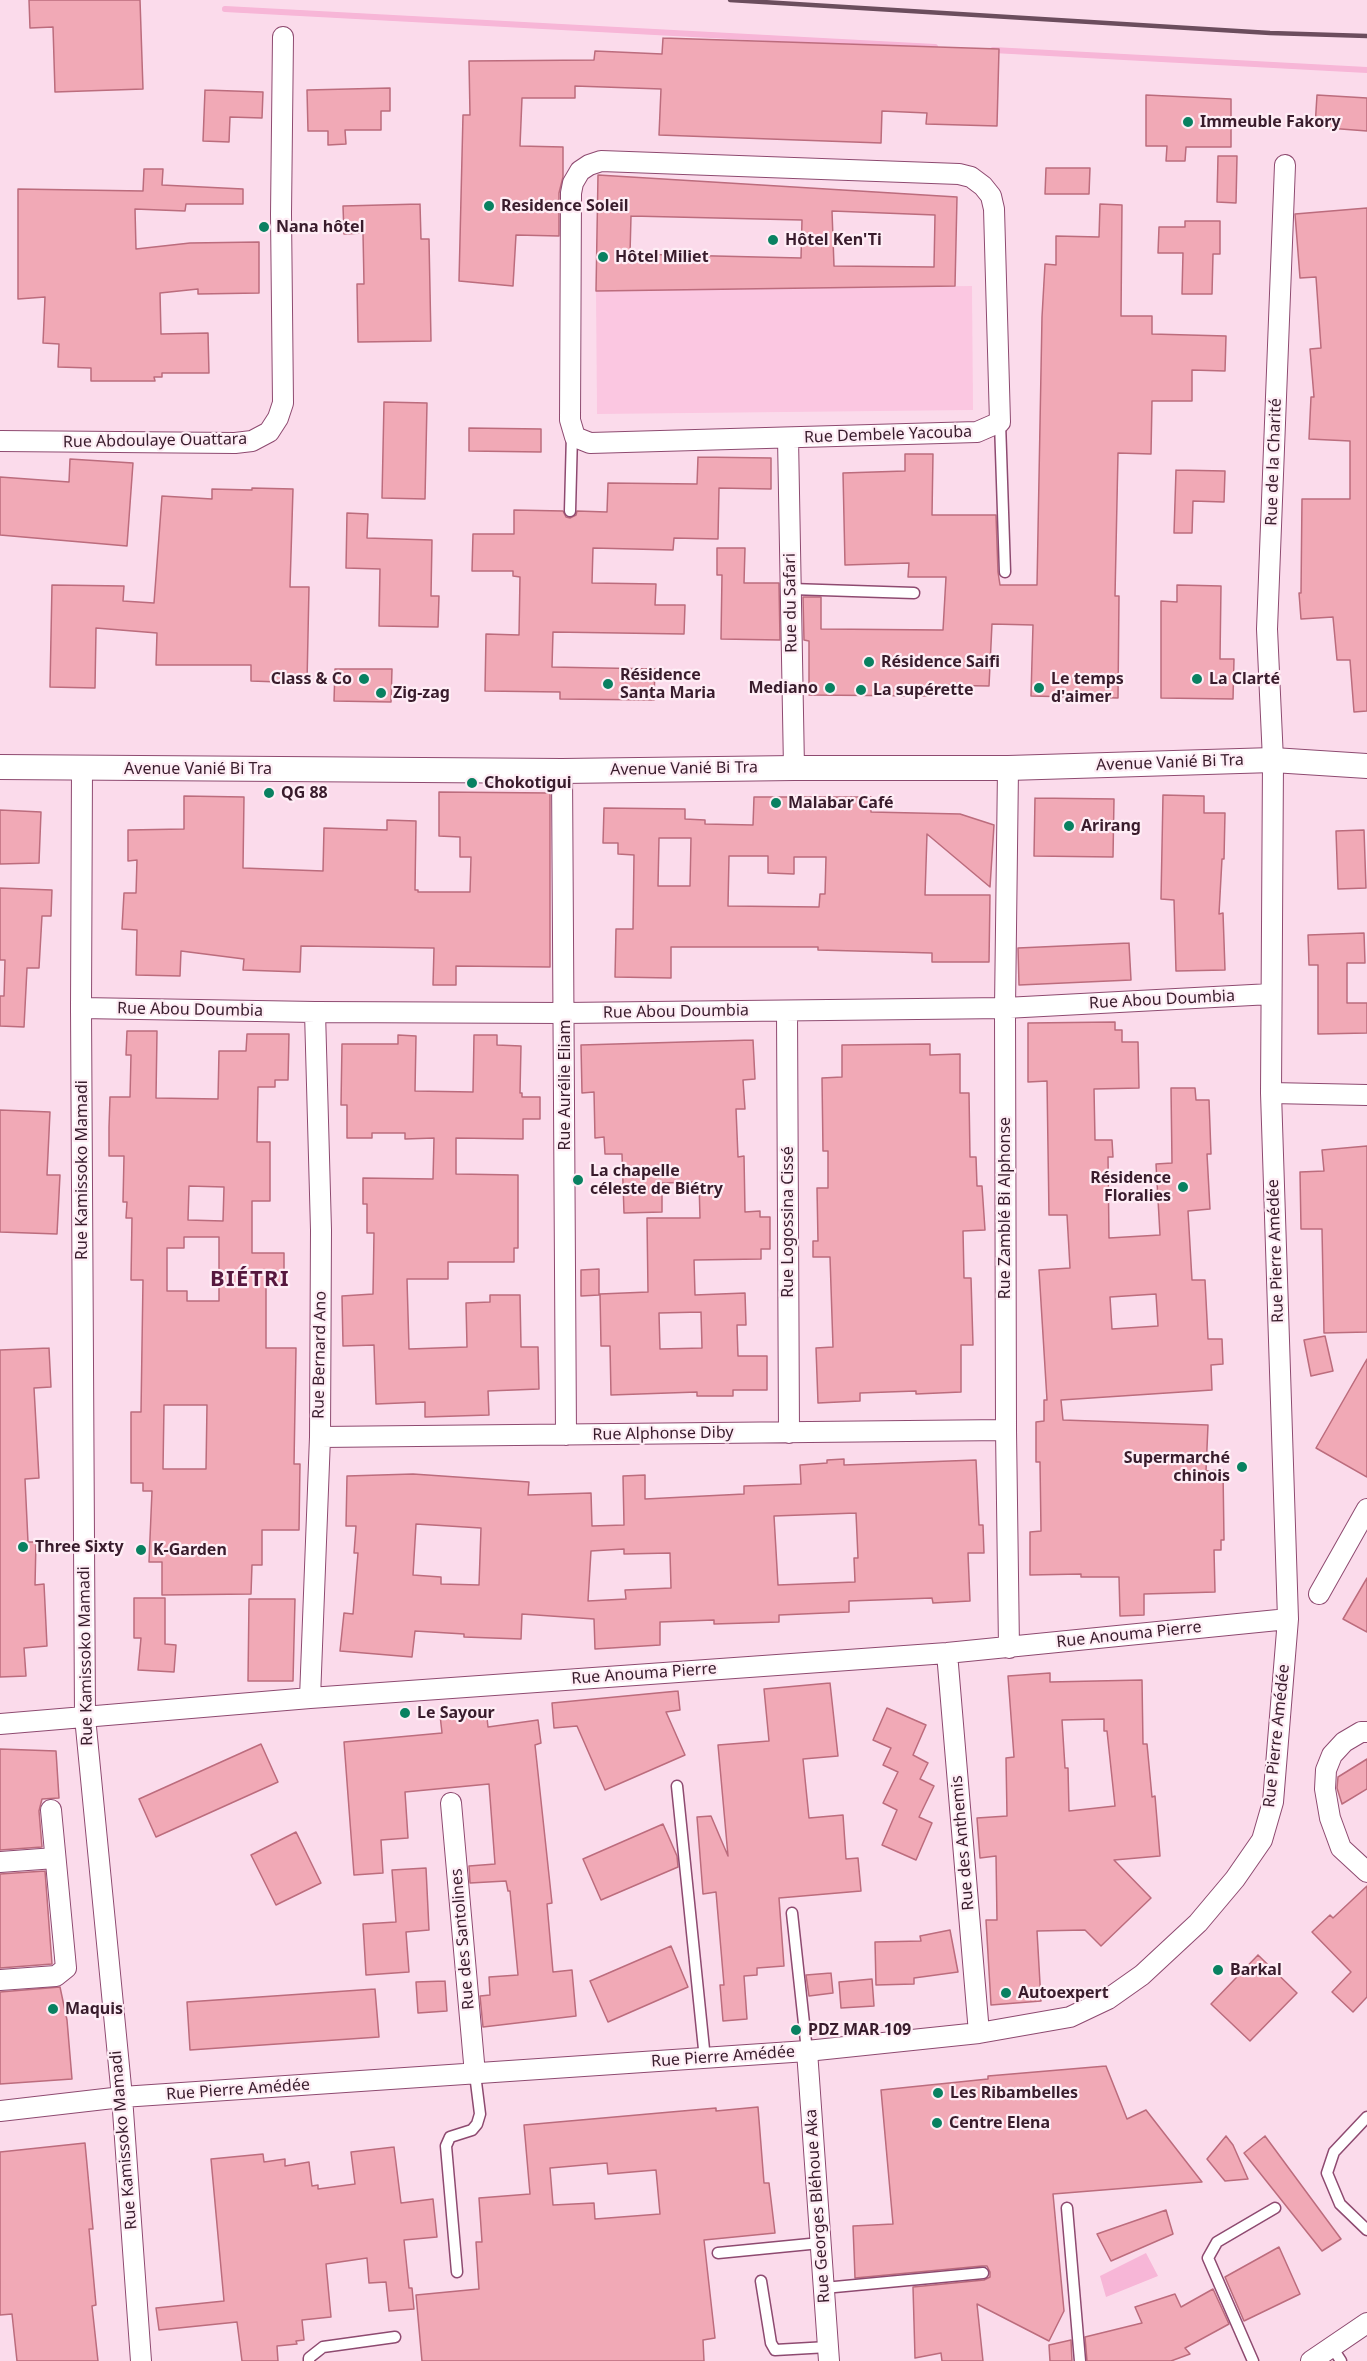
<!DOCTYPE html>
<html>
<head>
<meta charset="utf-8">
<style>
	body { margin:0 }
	canvas { display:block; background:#fbdbeb }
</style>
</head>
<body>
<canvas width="1367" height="2361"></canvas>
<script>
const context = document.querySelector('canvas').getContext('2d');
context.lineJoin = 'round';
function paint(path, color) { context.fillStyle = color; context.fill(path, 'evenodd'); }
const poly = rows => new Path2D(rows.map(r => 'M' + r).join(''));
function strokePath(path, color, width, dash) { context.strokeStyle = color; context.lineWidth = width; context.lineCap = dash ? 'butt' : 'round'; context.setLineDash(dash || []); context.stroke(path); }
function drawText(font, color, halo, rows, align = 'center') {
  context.font = font + ' "Noto Sans",sans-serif'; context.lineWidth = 4.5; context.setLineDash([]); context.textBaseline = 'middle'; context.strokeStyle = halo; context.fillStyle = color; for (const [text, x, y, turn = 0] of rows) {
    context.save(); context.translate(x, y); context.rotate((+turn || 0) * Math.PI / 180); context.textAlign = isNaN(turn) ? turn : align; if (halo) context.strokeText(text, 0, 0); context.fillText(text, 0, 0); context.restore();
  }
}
paint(poly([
	[972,286,973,410,597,414,596,291]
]), '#fbc7e1');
paint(poly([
	[1146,2253,1158,2276,1106,2297,1100,2276]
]), '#f7b6d7');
strokePath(poly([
	[225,9,935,47],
	[993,50,1367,70]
]), '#f7b6d7', 6);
const building = poly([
	[29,0,140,0,143,89,55,92,53,27,30,28,29,0],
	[663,38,999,49,997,126,926,124,927,113,882,111,881,143,659,135,661,89,575,86,575,98,522,98,520,146,563,147,563,177,559,193,559,236,516,235,513,286,459,281,463,115,470,115,469,61,594,60,595,51,662,54,663,38],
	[390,88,390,111,381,111,381,130,345,130,346,144,328,145,328,131,308,131,307,90,390,88],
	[205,90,263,92,262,118,230,117,229,142,203,141,205,90],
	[1146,95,1231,99,1231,147,1186,147,1185,161,1166,161,1167,146,1146,146,1146,95],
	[1317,95,1367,98,1367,131,1315,127,1317,95],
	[1218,156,1237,156,1236,203,1217,202,1218,156],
	[1046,168,1090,168,1089,194,1045,194,1046,168],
	[144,169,163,169,162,185,243,189,243,204,186,204,185,211,135,209,136,249,190,243,259,242,259,293,198,294,198,289,160,293,161,334,208,333,209,373,162,373,162,377,154,377,155,381,91,381,91,368,58,367,59,344,43,343,45,297,18,299,18,189,143,191,144,169],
	[598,175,957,197,955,286,596,291,598,175],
	[832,211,935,215,934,267,834,266,832,211],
	[631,216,802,220,801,258,630,254,631,216],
	[420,204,421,239,429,239,431,341,358,342,357,284,364,284,363,233,344,234,343,206,420,204],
	[1100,204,1122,205,1121,316,1152,316,1152,334,1226,336,1225,371,1192,370,1192,401,1152,401,1151,454,1118,453,1115,596,1119,596,1118,698,1031,696,1033,625,992,624,989,686,928,685,928,696,809,695,809,641,804,640,803,597,821,597,821,629,943,630,946,577,908,577,909,563,845,565,843,473,905,471,905,454,933,454,932,515,996,515,998,572,1000,585,1037,585,1042,317,1045,264,1056,265,1056,236,1099,237,1100,204],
	[1367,208,1367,711,1354,712,1350,660,1337,660,1333,617,1301,619,1299,593,1301,593,1302,499,1350,499,1350,441,1309,439,1311,397,1314,397,1310,349,1321,348,1316,277,1300,278,1295,214,1367,208],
	[1185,221,1220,221,1220,254,1213,254,1212,294,1182,294,1183,253,1158,253,1159,227,1185,227,1185,221],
	[384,402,427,403,425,499,382,498,384,402],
	[469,428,541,429,541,452,469,451,469,428],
	[698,457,771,458,771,489,719,488,718,539,674,538,673,550,593,548,592,583,656,584,655,605,685,605,684,634,553,632,552,667,655,669,654,700,560,699,560,692,485,691,486,634,519,635,520,577,513,576,513,571,472,571,473,534,514,534,514,510,563,511,566,517,570,518,576,515,577,511,607,512,608,483,697,484,698,457],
	[70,459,133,463,127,546,0,535,0,477,69,482,70,459],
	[1176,470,1225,471,1224,502,1193,501,1192,533,1174,533,1176,470],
	[252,488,293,489,290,587,309,587,307,683,251,681,251,665,156,665,157,633,96,628,95,688,50,687,52,585,124,586,123,601,154,603,162,496,212,499,212,489,252,490,252,488],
	[347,513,368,514,367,538,432,540,431,596,439,596,438,627,379,626,380,569,346,568,347,513],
	[717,548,745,548,744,583,779,583,780,640,721,639,722,575,717,575,717,548],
	[1177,585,1221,586,1220,659,1234,659,1233,699,1161,698,1161,601,1177,602,1177,585],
	[335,669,392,669,391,702,334,701,335,669],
	[439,792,550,793,550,967,456,966,456,985,433,985,434,948,301,946,300,972,243,970,244,959,181,951,180,976,136,975,137,930,122,929,124,893,136,893,137,860,128,861,128,830,184,829,184,796,244,797,243,868,323,871,324,828,387,830,387,820,416,821,415,890,418,890,418,892,470,892,471,857,460,857,460,837,439,836,439,792],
	[1163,795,1204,796,1204,813,1225,813,1224,859,1222,859,1219,914,1223,913,1225,970,1176,971,1174,900,1161,899,1163,795],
	[754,797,871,797,871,812,960,814,994,825,990,887,927,834,925,895,990,895,989,962,932,962,932,953,818,950,818,947,671,947,671,978,615,977,616,929,633,929,634,855,618,854,618,843,603,843,604,808,685,809,685,819,705,820,705,824,753,825,754,797],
	[659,838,691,838,690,886,658,886,659,838],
	[729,856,768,856,768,873,794,874,794,857,826,857,825,894,820,894,819,907,728,906,729,856],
	[1035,798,1114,799,1113,857,1034,856,1035,798],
	[0,810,41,812,39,863,0,864,0,810],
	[1364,830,1366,888,1338,889,1336,831,1364,830],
	[0,888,52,890,51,916,42,916,39,968,27,968,24,1027,0,1026,0,996,4,996,5,960,0,960,0,888],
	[1364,933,1365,963,1347,963,1347,1003,1367,1003,1367,1033,1318,1034,1318,965,1309,965,1308,935,1364,933],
	[1129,943,1131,980,1019,985,1018,948,1129,943],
	[1115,1022,1115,1030,1122,1030,1122,1042,1138,1042,1139,1088,1094,1089,1095,1140,1112,1140,1113,1157,1108,1157,1109,1238,1160,1235,1156,1164,1172,1163,1171,1088,1195,1088,1196,1100,1209,1100,1211,1154,1207,1154,1210,1209,1188,1211,1192,1280,1205,1280,1208,1339,1222,1339,1223,1364,1211,1365,1212,1390,1061,1400,1063,1420,1208,1425,1206,1471,1223,1470,1224,1540,1221,1540,1221,1550,1214,1550,1215,1592,1144,1594,1144,1615,1120,1616,1119,1577,1081,1577,1081,1574,1030,1575,1030,1532,1041,1531,1040,1462,1036,1462,1036,1422,1044,1421,1044,1400,1047,1400,1039,1270,1070,1268,1067,1215,1049,1215,1047,1081,1028,1082,1028,1023,1115,1022],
	[1156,1294,1158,1326,1112,1329,1110,1297,1156,1294],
	[127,1031,157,1031,156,1098,218,1099,219,1051,246,1051,247,1034,289,1034,288,1080,275,1080,275,1087,258,1087,257,1142,270,1142,270,1201,252,1201,252,1253,284,1253,284,1283,266,1283,266,1348,296,1348,294,1464,300,1464,299,1530,262,1530,262,1565,252,1565,251,1594,162,1595,162,1562,149,1562,152,1491,143,1491,143,1483,131,1483,131,1412,141,1412,143,1280,131,1280,132,1218,126,1218,127,1202,123,1202,124,1156,109,1156,109,1127,110,1097,130,1097,131,1055,126,1055,127,1031],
	[189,1186,224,1187,223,1221,188,1220,189,1186],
	[184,1237,219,1237,219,1301,187,1301,187,1291,167,1291,167,1248,184,1248,184,1237],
	[164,1405,207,1405,206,1469,163,1469,164,1405],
	[398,1035,416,1036,415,1091,473,1092,474,1035,497,1035,497,1045,521,1046,520,1093,522,1093,522,1097,540,1097,540,1119,523,1119,523,1139,456,1138,456,1174,518,1175,518,1248,514,1248,514,1262,448,1262,448,1279,407,1279,409,1349,467,1347,466,1303,490,1302,490,1295,520,1295,521,1347,538,1347,539,1389,488,1391,489,1415,425,1417,425,1402,376,1404,374,1345,343,1346,342,1296,373,1294,374,1233,367,1233,367,1204,363,1204,363,1178,433,1179,434,1138,405,1139,405,1133,372,1133,372,1138,347,1138,347,1105,341,1105,342,1044,398,1044,398,1035],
	[753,1040,755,1079,743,1080,745,1109,736,1109,738,1157,744,1156,745,1212,760,1211,760,1217,770,1217,770,1249,761,1249,761,1259,694,1260,695,1295,745,1293,746,1325,737,1325,738,1356,767,1356,767,1390,733,1390,733,1396,697,1396,697,1392,611,1395,610,1346,601,1346,600,1294,648,1292,647,1218,700,1218,699,1182,662,1183,662,1212,624,1213,622,1154,605,1154,604,1137,595,1138,594,1092,582,1093,581,1045,753,1040],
	[701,1312,702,1348,660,1349,659,1313,701,1312],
	[930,1044,930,1055,960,1054,960,1093,969,1093,970,1157,976,1157,977,1186,982,1186,985,1230,963,1231,964,1278,971,1278,973,1345,961,1345,961,1392,916,1394,916,1391,860,1393,860,1401,818,1403,816,1348,833,1347,830,1257,813,1257,813,1241,818,1241,817,1188,828,1188,828,1151,823,1151,822,1078,842,1077,842,1045,930,1044],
	[0,1110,50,1112,47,1175,60,1175,57,1234,0,1232,0,1110],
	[1367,1146,1367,1332,1324,1333,1322,1229,1301,1229,1300,1172,1324,1171,1322,1150,1367,1146],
	[599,1269,599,1295,581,1296,581,1270,599,1269],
	[1325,1336,1333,1371,1311,1376,1304,1340,1325,1336],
	[49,1348,51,1387,34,1388,39,1478,25,1479,28,1542,36,1542,35,1585,44,1584,47,1646,24,1648,26,1676,0,1677,0,1350,49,1348],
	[1367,1359,1367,1477,1316,1448,1367,1359],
	[844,1459,844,1465,976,1460,979,1525,983,1525,984,1553,968,1553,970,1601,933,1603,932,1598,849,1601,849,1612,779,1615,779,1622,714,1624,714,1620,660,1622,660,1645,595,1649,594,1619,522,1614,521,1639,464,1637,464,1634,415,1631,412,1657,340,1651,344,1613,353,1614,358,1553,354,1553,356,1526,346,1526,347,1476,413,1474,529,1482,528,1495,591,1493,592,1526,624,1525,623,1476,645,1475,645,1499,744,1494,744,1486,801,1484,800,1465,827,1463,827,1460,844,1459],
	[856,1513,858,1558,854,1558,855,1582,778,1585,774,1516,856,1513],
	[416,1524,481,1528,479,1585,441,1584,441,1577,413,1575,416,1524],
	[624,1549,624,1554,670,1553,671,1588,625,1590,626,1599,588,1601,591,1551,624,1549],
	[1367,1578,1367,1632,1343,1619,1367,1578],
	[134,1598,165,1598,165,1644,176,1645,174,1672,138,1670,141,1638,134,1638,134,1598],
	[249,1599,295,1599,293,1681,248,1681,249,1599],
	[1050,1673,1050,1682,1142,1680,1143,1744,1147,1744,1152,1797,1155,1796,1160,1856,1114,1860,1151,1898,1101,1946,1085,1930,1037,1931,1041,2001,991,2005,986,1920,997,1920,996,1856,980,1858,977,1818,1007,1816,1006,1758,1014,1757,1008,1676,1050,1673],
	[1104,1719,1104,1731,1107,1731,1115,1806,1069,1811,1068,1768,1065,1768,1062,1720,1104,1719],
	[830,1683,838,1756,803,1759,809,1818,843,1815,846,1859,858,1858,861,1891,779,1898,784,1966,757,1968,757,1975,744,1976,747,2019,723,2021,720,1985,724,1985,716,1892,703,1894,697,1817,711,1816,728,1856,718,1745,769,1741,764,1689,830,1683],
	[678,1691,680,1710,666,1712,685,1755,605,1790,577,1726,554,1728,552,1703,678,1691],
	[887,1708,926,1725,913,1755,928,1763,920,1779,934,1786,919,1817,932,1823,916,1860,882,1845,897,1810,883,1803,898,1772,883,1765,891,1748,873,1740,887,1708],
	[486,1709,488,1727,538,1720,541,1743,535,1745,552,1903,547,1904,553,1972,572,1970,576,2016,483,2027,480,1996,490,1995,489,1977,518,1975,510,1891,508,1891,506,1881,470,1883,469,1866,495,1864,489,1784,405,1792,408,1838,381,1840,383,1873,354,1875,344,1742,442,1733,440,1715,486,1709],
	[261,1744,278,1782,156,1837,139,1799,261,1744],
	[0,1749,56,1751,59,1798,42,1799,39,1811,42,1847,0,1850,0,1749],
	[1367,1759,1367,1789,1342,1804,1337,1788,1338,1777,1367,1759],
	[663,1824,677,1856,678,1867,601,1900,583,1859,663,1824],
	[296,1832,321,1883,276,1905,251,1855,296,1832],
	[426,1868,429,1930,406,1932,409,1972,366,1975,363,1924,396,1922,392,1870,426,1868],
	[45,1871,52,1964,0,1968,0,1874,45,1871],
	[1367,1886,1367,1997,1353,2012,1332,1992,1351,1972,1312,1932,1330,1915,1333,1918,1367,1886],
	[950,1930,958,1972,914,1978,914,1984,876,1985,875,1942,921,1941,920,1936,950,1930],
	[671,1946,688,1987,608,2022,590,1981,671,1946],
	[1258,1955,1297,1993,1250,2041,1211,2004,1258,1955],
	[831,1973,833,1993,809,1996,806,1975,831,1973],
	[872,1979,874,2006,841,2008,839,1982,872,1979],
	[445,1981,447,2011,418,2013,416,1982,445,1981],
	[60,1987,67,2020,72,2079,0,2084,0,1992,60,1987],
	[375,1989,379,2037,190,2050,187,2002,375,1989],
	[1106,2066,1127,2119,1146,2110,1202,2182,1053,2194,1064,2311,1049,2341,977,2304,983,2361,942,2361,941,2353,915,2358,913,2287,984,2280,990,2277,990,2272,987,2266,982,2266,855,2278,853,2226,893,2224,881,2090,988,2079,988,2076,1106,2066],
	[758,2107,764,2183,769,2183,775,2233,704,2240,715,2338,703,2340,704,2361,422,2361,416,2295,479,2289,476,2242,482,2242,479,2198,530,2194,524,2125,716,2108,716,2111,758,2107],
	[607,2163,608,2174,656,2170,660,2214,595,2219,594,2203,553,2205,550,2168,607,2163],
	[1226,2136,1233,2145,1248,2179,1225,2181,1207,2159,1226,2136],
	[1265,2136,1341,2239,1322,2251,1244,2153,1265,2136],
	[85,2143,93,2229,89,2229,96,2305,92,2306,98,2361,17,2361,12,2314,0,2315,0,2152,85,2143],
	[394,2147,401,2203,433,2199,437,2237,404,2240,409,2288,412,2288,414,2309,389,2311,386,2282,369,2283,367,2258,326,2264,331,2317,302,2320,304,2340,296,2341,297,2344,277,2346,278,2361,242,2361,237,2322,159,2330,156,2308,224,2301,211,2159,263,2154,264,2162,285,2159,285,2166,309,2162,312,2186,318,2185,318,2189,355,2184,351,2152,394,2147],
	[1166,2210,1173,2234,1111,2261,1097,2234,1166,2210],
	[1279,2247,1300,2294,1244,2321,1225,2277,1279,2247],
	[1213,2289,1229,2324,1185,2348,1190,2354,1171,2361,1087,2361,1085,2337,1142,2323,1135,2307,1175,2294,1181,2307,1213,2289],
	[1071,2340,1072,2361,1050,2361,1049,2345,1071,2340]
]);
paint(building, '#f1a9b6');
strokePath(building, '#bc6c7d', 1.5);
const service = poly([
	[1000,422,1005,572],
	[570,511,572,434],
	[791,589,914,593],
	[677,1786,705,2059],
	[792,1913,807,2051],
	[1367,2117,1334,2152,1327,2173,1340,2204,1367,2230],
	[1067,2208,1080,2361],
	[718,2253,820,2243],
	[457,2272,446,2146,450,2137,472,2130,477,2124,480,2114,475,2074],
	[761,2281,771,2343,775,2350,828,2347],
	[824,2288,983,2273],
	[1332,2347,1341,2361],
	[309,2361,309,2358,323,2347,395,2337],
	[1253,2361,1208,2258,1217,2242,1275,2208]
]);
const minor = poly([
	[601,161,959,174,971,177,983,186,991,196,994,209,1000,422,977,432,590,443,575,437,570,420,571,193,573,183,580,171,589,165,601,161],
	[788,438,794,768],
	[0,441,235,443,252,441,269,432,278,418,283,403,281,214,283,37],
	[82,768,81,1008,85,1717,122,2097,141,2361],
	[1008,768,1005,1008,1006,1430,1009,1648],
	[562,771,566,1435],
	[81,1008,315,1012,564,1013,1005,1008,1271,994],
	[787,1011,789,1433],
	[1271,1093,1367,1095],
	[320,1437,1006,1430],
	[1319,1594,1367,1509],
	[947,1653,979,2033],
	[310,1698,320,1437,321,1230,315,1012],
	[0,1724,310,1698,947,1653,1288,1619],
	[1367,1732,1361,1732,1344,1742,1332,1755,1326,1770,1325,1789,1330,1818,1341,1848,1367,1872],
	[451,1803,475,2074],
	[0,1862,55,1858],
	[0,1980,56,1976,66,1968,51,1810],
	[807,2051,829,2361],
	[0,2111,122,2097,807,2051,979,2033,1070,2017,1108,1999,1142,1975,1198,1923,1235,1879,1262,1840,1273,1802,1288,1619,1271,1093,1273,760,1267,629,1285,165],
	[1311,2361,1367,2323]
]);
const tertiary = poly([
	[0,767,562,771,794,768,1008,768,1273,760,1367,766]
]);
strokePath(service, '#8e4a70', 13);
strokePath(minor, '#8e4a70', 22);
strokePath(tertiary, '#8e4a70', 26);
strokePath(service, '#fff', 10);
strokePath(minor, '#fff', 20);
strokePath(tertiary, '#fff', 24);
strokePath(poly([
	[730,0,1270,33,1367,36]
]), '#6b4d5d', 4.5);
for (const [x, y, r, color] of [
	[1188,122,6,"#098161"],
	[489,206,6,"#098161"],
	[264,227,6,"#098161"],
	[773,240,6,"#098161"],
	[603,257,6,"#098161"],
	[869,662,6,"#098161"],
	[364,679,6,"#098161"],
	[1197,679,6,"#098161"],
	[608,684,6,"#098161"],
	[830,688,6,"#098161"],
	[1039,688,6,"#098161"],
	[861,690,6,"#098161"],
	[381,693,6,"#098161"],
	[472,783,6,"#098161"],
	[269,793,6,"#098161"],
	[776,803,6,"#098161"],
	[1069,826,6,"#098161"],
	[578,1180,6,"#098161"],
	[1183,1187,6,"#098161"],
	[1242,1467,6,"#098161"],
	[23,1547,6,"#098161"],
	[141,1550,6,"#098161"],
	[405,1713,6,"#098161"],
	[1218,1970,6,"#098161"],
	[1006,1993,6,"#098161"],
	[53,2009,6,"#098161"],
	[796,2030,6,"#098161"],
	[938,2093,6,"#098161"],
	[937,2123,6,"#098161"]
]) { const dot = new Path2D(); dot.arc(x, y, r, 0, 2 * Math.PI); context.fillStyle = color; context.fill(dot); strokePath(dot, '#feedf5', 2); }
drawText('bold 16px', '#391c2c', '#feedf5', [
	["Immeuble Fakory",1200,122],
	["Residence Soleil",501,206],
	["Nana hôtel",276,227],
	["Hôtel Ken'Ti",785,240],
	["Hôtel Miliet",615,257],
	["Résidence Saifi",881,662],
	["Résidence",620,675],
	["Santa Maria",620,693],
	["Class & Co",352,679,"right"],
	["Le temps",1051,679],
	["d'aimer",1051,697],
	["La Clarté",1209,679],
	["Mediano",818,688,"right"],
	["La supérette",873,690],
	["Zig-zag",393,693],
	["Chokotigui",484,783],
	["QG 88",281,793],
	["Malabar Café",788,803],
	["Arirang",1081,826],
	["La chapelle",590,1171],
	["céleste de Biétry",590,1189],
	["Résidence",1171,1178,"right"],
	["Floralies",1171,1196,"right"],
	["Supermarché",1230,1458,"right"],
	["chinois",1230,1476,"right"],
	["Three Sixty",35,1547],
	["K-Garden",153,1550],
	["Le Sayour",417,1713],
	["Barkal",1230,1970],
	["Autoexpert",1018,1993],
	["Maquis",65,2009],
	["PDZ MAR 109",808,2030],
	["Les Ribambelles",950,2093],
	["Centre Elena",949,2123]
], 'left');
drawText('16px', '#391c2c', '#feedf5', [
	["Rue Dembele Yacouba",888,435,-2],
	["Rue Abdoulaye Ouattara",155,441,-1],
	["Rue de la Charité",1274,462,-88],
	["Rue du Safari",791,603,-91],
	["Avenue Vanié Bi Tra",1170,763,-2],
	["Avenue Vanié Bi Tra",198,769],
	["Avenue Vanié Bi Tra",684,769,-1],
	["Rue Abou Doumbia",1162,1000,-3],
	["Rue Abou Doumbia",190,1010,1],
	["Rue Abou Doumbia",676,1012,-1],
	["Rue Aurélie Eliam",565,1085,-90],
	["Rue Kamissoko Mamadi",82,1170,-90],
	["Rue Zamblé Bi Alphonse",1005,1208,-90],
	["Rue Logossina Cissé",788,1222,-90],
	["Rue Pierre Amédée",1276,1251,-92],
	["Rue Bernard Ano",320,1355,-89],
	["Rue Alphonse Diby",663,1434,-1],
	["Rue Anouma Pierre",1129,1635,-6],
	["Rue Kamissoko Mamadi",86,1656,-91],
	["Rue Anouma Pierre",644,1674,-4],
	["Rue Pierre Amédée",1277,1736,-84],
	["Rue des Anthemis",963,1843,-95],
	["Rue des Santolines",463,1939,-95],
	["Rue Pierre Amédée",723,2057,-4],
	["Rue Pierre Amédée",238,2090,-4],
	["Rue Kamissoko Mamadi",124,2140,-95],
	["Rue Georges Bléhoue Aka",818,2206,-94]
]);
context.letterSpacing = '1.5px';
drawText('bold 22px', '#56173e', '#feedf5', [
	["BIÉTRI",250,1280]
]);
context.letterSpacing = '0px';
</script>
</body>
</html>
